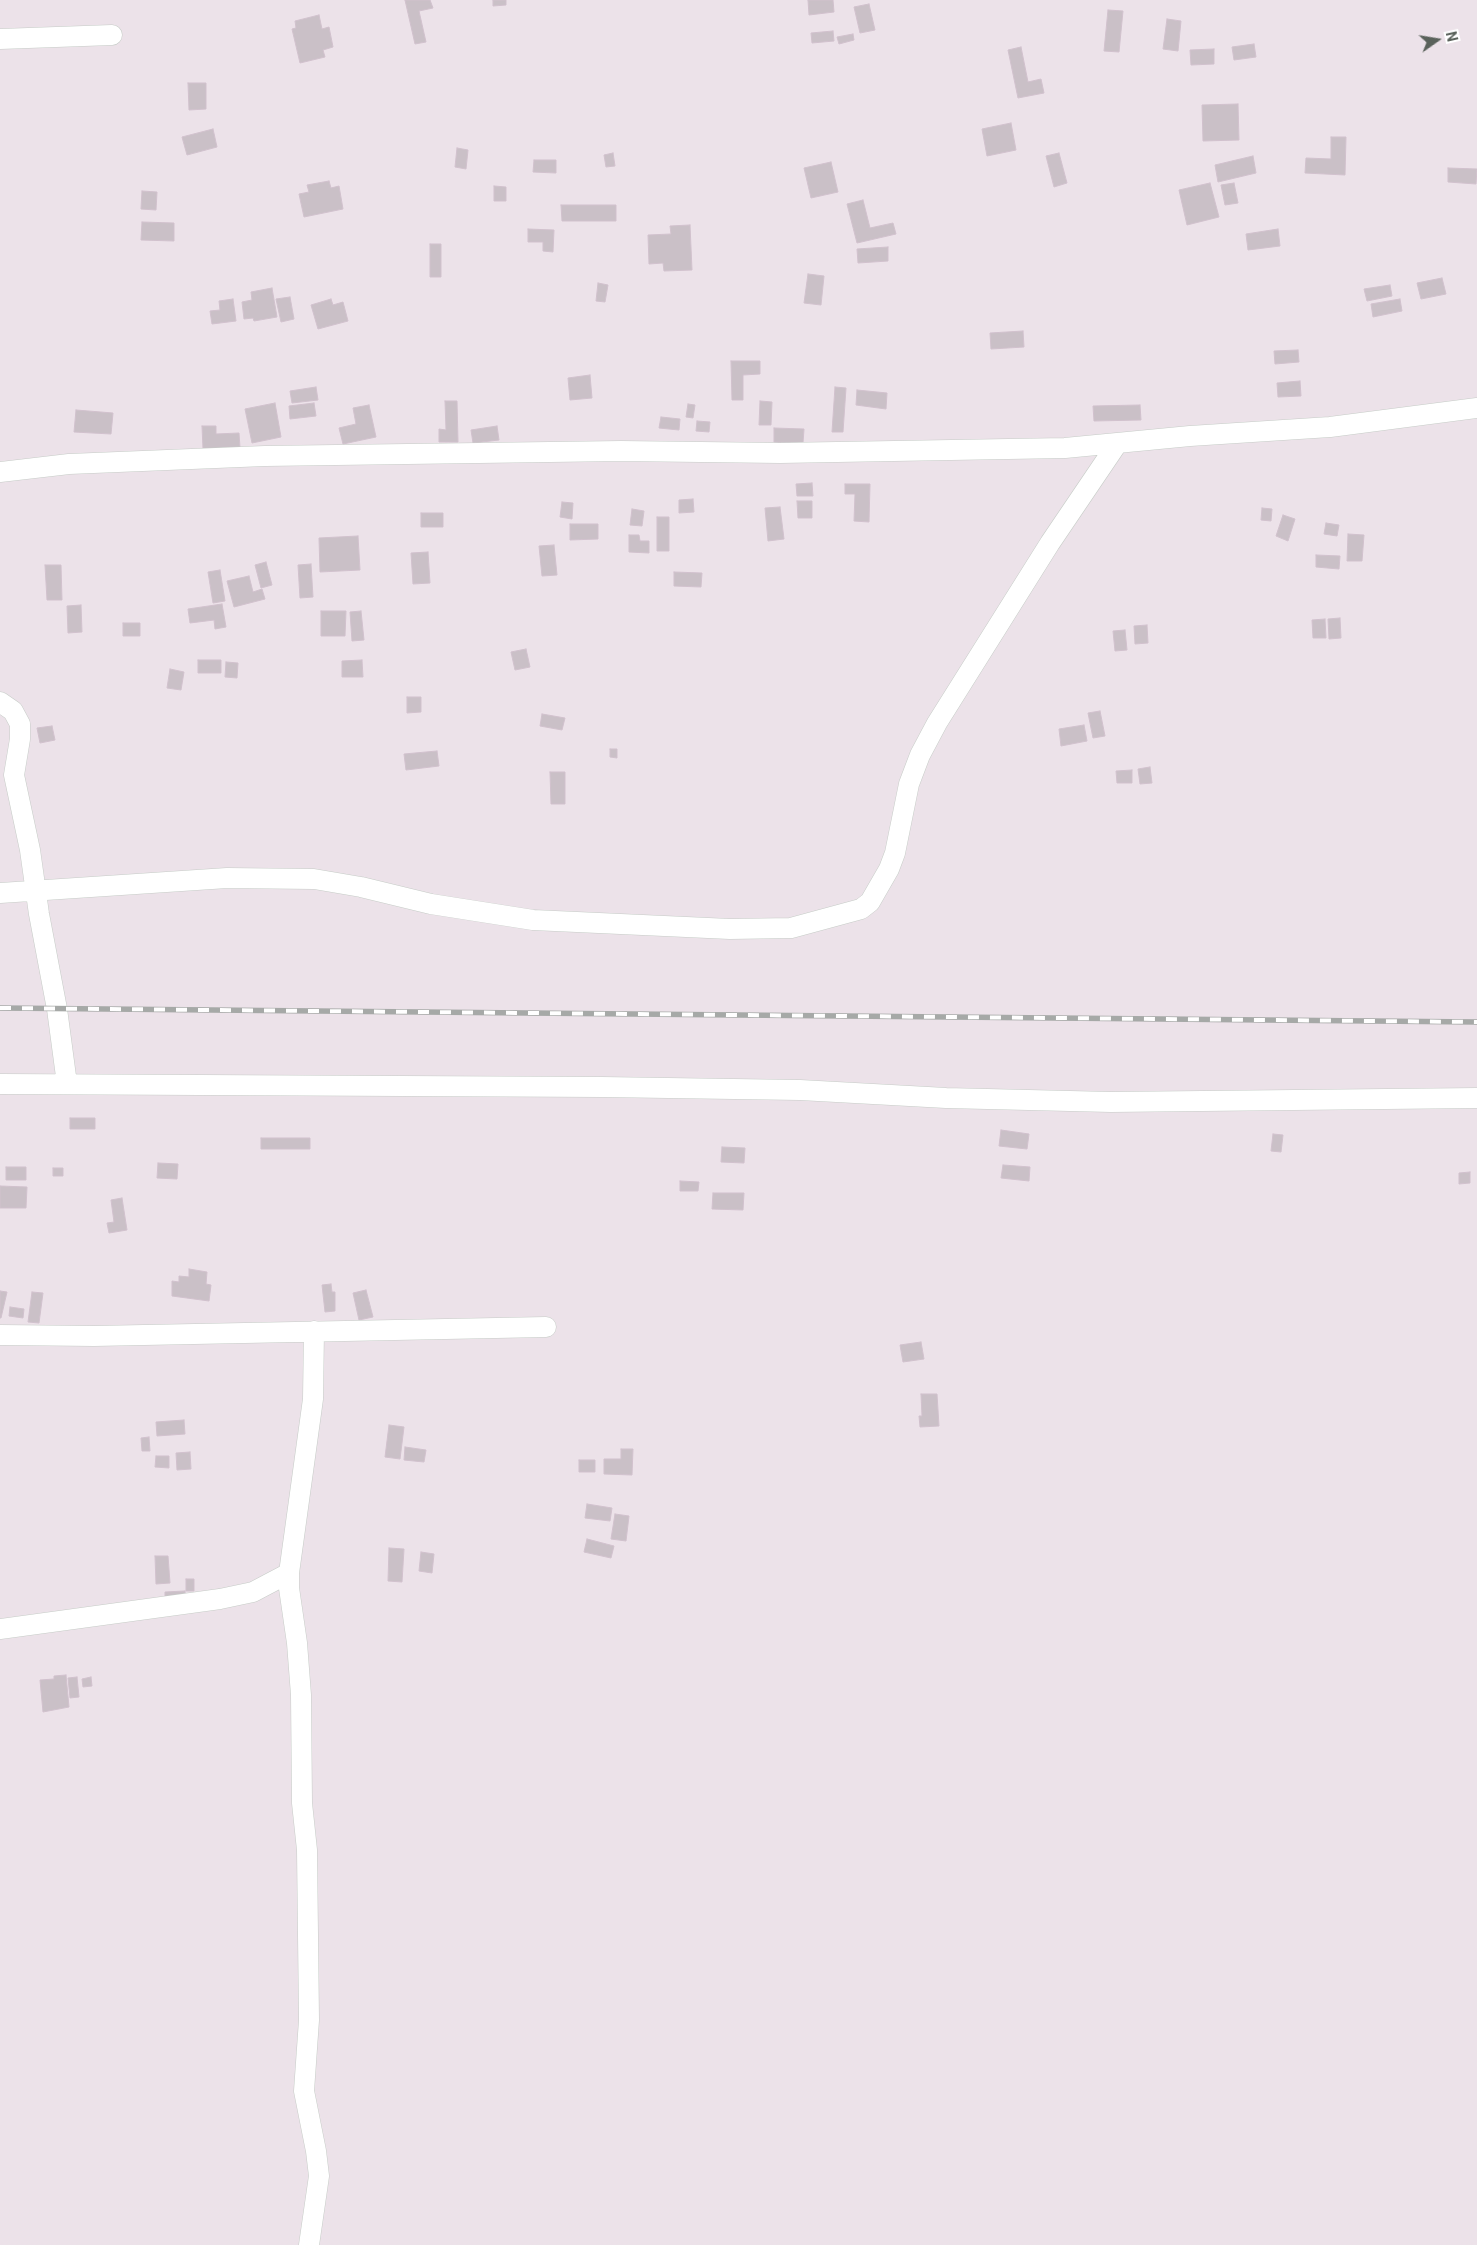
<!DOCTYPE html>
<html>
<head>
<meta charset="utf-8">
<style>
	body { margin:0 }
	#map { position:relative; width:1477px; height:2245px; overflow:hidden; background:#ece2e9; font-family:Roboto,sans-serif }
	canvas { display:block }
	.north { position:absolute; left:1412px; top:15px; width:50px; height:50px; -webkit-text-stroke:4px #fff; paint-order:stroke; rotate:77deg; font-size:14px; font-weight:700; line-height:20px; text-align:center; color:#5a625b }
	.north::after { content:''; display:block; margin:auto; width:18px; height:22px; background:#5a625b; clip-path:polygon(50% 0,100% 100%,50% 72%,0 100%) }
</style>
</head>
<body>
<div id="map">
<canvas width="1477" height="2245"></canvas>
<div class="north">N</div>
</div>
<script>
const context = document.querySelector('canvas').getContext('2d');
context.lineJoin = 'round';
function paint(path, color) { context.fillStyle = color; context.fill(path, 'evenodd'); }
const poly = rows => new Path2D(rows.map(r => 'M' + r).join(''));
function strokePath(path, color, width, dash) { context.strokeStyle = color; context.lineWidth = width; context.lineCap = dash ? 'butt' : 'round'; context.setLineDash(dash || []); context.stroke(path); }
const building = poly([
	[405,0,430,0,433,8,419,11,426,42,415,44,405,0],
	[493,0,506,0,506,5,493,6,493,0],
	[808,0,833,0,834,12,809,15,808,0],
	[869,4,875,30,860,33,854,7,869,4],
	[1108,10,1123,11,1119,52,1104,51,1108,10],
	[319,15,322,29,329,27,333,47,323,50,325,57,300,63,292,29,296,28,295,21,319,15],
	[1167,19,1181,21,1178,51,1163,49,1167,19],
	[833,31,834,41,812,43,811,33,833,31],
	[853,34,854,40,839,44,837,37,853,34],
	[1254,44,1256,57,1234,60,1232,47,1254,44],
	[1021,47,1028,82,1041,79,1044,93,1018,98,1008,50,1021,47],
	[1214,49,1214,64,1191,65,1190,50,1214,49],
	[188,83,206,83,206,109,189,110,188,83],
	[1238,104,1239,140,1203,141,1202,105,1238,104],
	[1011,123,1016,150,987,156,982,129,1011,123],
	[213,129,217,147,187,155,182,137,213,129],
	[1331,137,1346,137,1345,175,1305,173,1306,158,1331,159,1331,137],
	[457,148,468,150,466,169,455,167,457,148],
	[613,153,615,166,606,167,604,155,613,153],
	[1059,153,1067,183,1054,187,1046,156,1059,153],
	[1253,156,1256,173,1218,182,1215,165,1253,156],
	[534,160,556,160,556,173,533,172,534,160],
	[831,162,838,192,811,198,804,168,831,162],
	[1448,168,1477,169,1476,184,1448,182,1448,168],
	[329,181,331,188,339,186,343,209,304,217,299,194,309,192,307,185,329,181],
	[1210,183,1219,217,1187,225,1179,190,1210,183],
	[1234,183,1238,203,1225,205,1221,185,1234,183],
	[494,186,506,187,506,201,494,201,494,186],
	[142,191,157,192,156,210,141,209,142,191],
	[863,200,870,228,893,223,896,234,857,243,847,204,863,200],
	[561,205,616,205,616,221,562,221,561,205],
	[142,222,174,223,174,241,141,240,142,222],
	[690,225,692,270,664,271,663,263,649,264,648,235,671,234,670,226,690,225],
	[528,229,554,230,553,252,543,251,543,242,528,242,528,229],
	[1278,229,1280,246,1248,250,1246,234,1278,229],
	[430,244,441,244,441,277,430,277,430,244],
	[888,247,888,261,858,263,857,249,888,247],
	[808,274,824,276,821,305,804,303,808,274],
	[1442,278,1446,294,1421,299,1417,283,1442,278],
	[598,283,608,285,605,302,596,301,598,283],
	[1390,285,1392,296,1367,301,1364,289,1390,285],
	[272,288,277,317,254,321,253,318,244,319,242,302,252,300,251,292,272,288],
	[290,297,294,319,281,322,276,299,290,297],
	[233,299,236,321,212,324,210,311,220,310,219,301,233,299],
	[331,299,333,305,343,302,348,321,318,329,311,305,331,299],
	[1400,299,1402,311,1373,317,1371,304,1400,299],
	[1023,331,1024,347,991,349,990,333,1023,331],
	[1298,350,1299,362,1275,364,1274,351,1298,350],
	[731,361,760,361,760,374,743,375,743,400,732,400,731,361],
	[590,375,592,398,570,400,568,378,590,375],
	[1300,381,1301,396,1278,397,1277,383,1300,381],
	[316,387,318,400,292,403,290,391,316,387],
	[835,387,846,388,843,432,832,432,835,387],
	[857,390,887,393,886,409,856,405,857,390],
	[445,401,457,401,458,442,439,442,439,429,446,430,445,401],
	[760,401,772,402,771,425,759,425,760,401],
	[275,403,281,437,252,443,245,409,275,403],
	[314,403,316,416,290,419,289,406,314,403],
	[688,404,695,405,693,418,686,417,688,404],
	[369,405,376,437,343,444,339,428,356,424,353,408,369,405],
	[1140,405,1141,420,1094,421,1093,406,1140,405],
	[76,410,113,413,111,434,74,432,76,410],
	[661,417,680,419,679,430,659,428,661,417],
	[697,421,710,422,709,432,696,431,697,421],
	[202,426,216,426,216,434,239,433,240,448,203,449,202,426],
	[497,426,499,440,473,443,471,430,497,426],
	[774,428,804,429,803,443,774,442,774,428],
	[812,483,813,496,797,496,796,484,812,483],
	[845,484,870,484,869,522,854,521,855,494,845,494,845,484],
	[693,499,694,512,679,513,679,500,693,499],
	[797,501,812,501,812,518,798,518,797,501],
	[562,502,573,503,572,519,560,517,562,502],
	[780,507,784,539,768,541,765,508,780,507],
	[1262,508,1272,509,1271,521,1261,520,1262,508],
	[632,509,644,511,642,526,630,525,632,509],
	[421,513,443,513,443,527,421,527,421,513],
	[1283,515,1295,519,1288,541,1276,536,1283,515],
	[657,517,669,517,669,551,657,551,657,517],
	[1326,523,1339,525,1337,536,1324,534,1326,523],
	[570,524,598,524,598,539,570,540,570,524],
	[1348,534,1364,535,1362,561,1347,561,1348,534],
	[629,535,639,535,640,541,649,541,649,553,629,552,629,535],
	[358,536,360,570,320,572,319,538,358,536],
	[554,545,557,575,542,576,539,546,554,545],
	[428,552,430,583,413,584,411,553,428,552],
	[1316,555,1340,556,1339,569,1316,567,1316,555],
	[266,562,272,585,261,588,255,565,266,562],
	[311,564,313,597,300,598,298,565,311,564],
	[45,565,61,565,62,600,47,600,45,565],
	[220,570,225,601,213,603,208,572,220,570],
	[674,572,702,573,701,587,674,586,674,572],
	[249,576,253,592,262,589,265,599,234,607,227,581,249,576],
	[222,604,226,627,215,629,214,620,190,623,188,609,222,604],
	[81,605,82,632,68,633,67,606,81,605],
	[321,611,346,611,345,636,321,636,321,611],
	[361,611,364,640,352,641,350,612,361,611],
	[1340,618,1341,638,1329,639,1328,619,1340,618],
	[1325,619,1326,638,1313,638,1312,620,1325,619],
	[123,623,140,623,140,636,123,636,123,623],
	[1147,625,1148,643,1135,644,1134,626,1147,625],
	[1125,630,1127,650,1115,651,1113,631,1125,630],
	[526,649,530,667,515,670,511,652,526,649],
	[198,660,221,660,221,673,198,673,198,660],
	[362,660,363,677,342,677,342,661,362,660],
	[226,662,238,663,237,678,225,677,226,662],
	[170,669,184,672,181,690,167,688,170,669],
	[407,697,421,697,421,712,407,713,407,697],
	[1100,711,1105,736,1093,738,1088,713,1100,711],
	[542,714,565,718,562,730,540,726,542,714],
	[1084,725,1087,741,1061,746,1059,729,1084,725],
	[52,726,55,740,40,743,37,728,52,726],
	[610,749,617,749,617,758,610,757,610,749],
	[437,751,439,766,406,770,404,754,437,751],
	[1150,767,1152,783,1140,784,1138,769,1150,767],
	[1132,770,1132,783,1117,783,1116,771,1132,770],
	[550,772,565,772,565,804,551,804,550,772],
	[70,1118,95,1118,95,1129,70,1129,70,1118],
	[1001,1130,1029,1134,1027,1149,999,1146,1001,1130],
	[1273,1134,1283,1135,1281,1152,1271,1151,1273,1134],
	[261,1138,310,1138,310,1149,261,1149,261,1138],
	[722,1147,745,1148,744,1163,721,1162,722,1147],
	[158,1163,178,1164,177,1179,157,1178,158,1163],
	[1003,1165,1030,1167,1029,1181,1001,1178,1003,1165],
	[6,1167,26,1167,26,1180,6,1180,6,1167],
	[53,1168,63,1168,63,1176,53,1176,53,1168],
	[1470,1172,1470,1183,1459,1184,1459,1173,1470,1172],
	[680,1181,699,1182,698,1191,680,1191,680,1181],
	[0,1186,27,1187,26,1208,0,1208,0,1186],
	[713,1193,744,1193,743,1210,712,1209,713,1193],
	[122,1198,127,1230,109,1233,107,1223,114,1222,111,1200,122,1198],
	[189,1269,207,1272,206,1284,211,1285,209,1301,172,1296,172,1281,179,1282,179,1276,189,1277,189,1269],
	[331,1284,332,1292,335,1292,335,1311,325,1312,322,1285,331,1284],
	[366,1290,373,1317,359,1320,353,1293,366,1290],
	[0,1291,7,1292,1,1318,0,1318,0,1291],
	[32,1292,43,1293,39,1323,28,1322,32,1292],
	[10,1307,24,1309,23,1318,9,1316,10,1307],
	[921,1342,924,1359,903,1362,900,1345,921,1342],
	[921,1394,937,1394,939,1426,920,1427,919,1416,922,1416,921,1394],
	[184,1420,185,1434,157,1436,156,1422,184,1420],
	[389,1425,404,1427,400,1459,385,1457,389,1425],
	[149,1437,150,1451,142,1451,141,1438,149,1437],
	[405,1447,426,1450,424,1462,404,1460,405,1447],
	[621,1449,633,1449,632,1475,604,1474,604,1459,621,1459,621,1449],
	[190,1452,191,1469,177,1470,176,1453,190,1452],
	[156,1456,169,1456,169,1468,155,1467,156,1456],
	[579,1460,595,1460,595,1472,579,1472,579,1460],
	[587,1504,612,1508,610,1521,585,1518,587,1504],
	[615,1514,629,1516,626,1541,611,1539,615,1514],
	[587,1539,614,1546,611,1558,584,1552,587,1539],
	[389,1548,404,1549,402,1582,388,1581,389,1548],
	[421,1552,434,1554,432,1573,419,1571,421,1552],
	[155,1556,168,1556,170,1583,156,1584,155,1556],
	[186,1579,194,1579,194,1591,186,1591,186,1579],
	[185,1591,186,1604,165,1605,165,1592,185,1591],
	[66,1675,69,1707,43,1712,40,1680,54,1679,54,1676,66,1675],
	[77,1677,79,1697,70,1698,68,1678,77,1677],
	[91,1677,92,1686,83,1687,82,1679,91,1677]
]);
paint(building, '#cac0c7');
strokePath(building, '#d1c1cd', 1);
const minor = poly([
	[0,39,112,35],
	[0,472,69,464,265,456,621,451,780,453,1065,448,1190,436,1330,427,1477,408],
	[0,702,13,711,20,724,20,739,14,775,30,850,39,914,57,1009,67,1084],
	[0,893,227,878,314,879,361,887,431,904,533,920,730,929,791,928,861,909,870,902,889,869,895,853,909,784,920,755,937,723,1050,543,1117,444],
	[0,1084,602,1087,800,1090,946,1098,1111,1102,1477,1098],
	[0,1335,94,1336,546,1327],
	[0,1629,220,1599,253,1592,289,1573],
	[309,2245,319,2176,316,2151,304,2091,309,2020,307,1850,302,1803,301,1695,297,1643,289,1588,289,1573,313,1399,314,1331]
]);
strokePath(minor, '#c6ccc7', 21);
strokePath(minor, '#fff', 20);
const rail = poly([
	[0,1008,1477,1022]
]);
strokePath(rail, '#a6a9a7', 5.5);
strokePath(rail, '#fff', 4, [11]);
</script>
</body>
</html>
